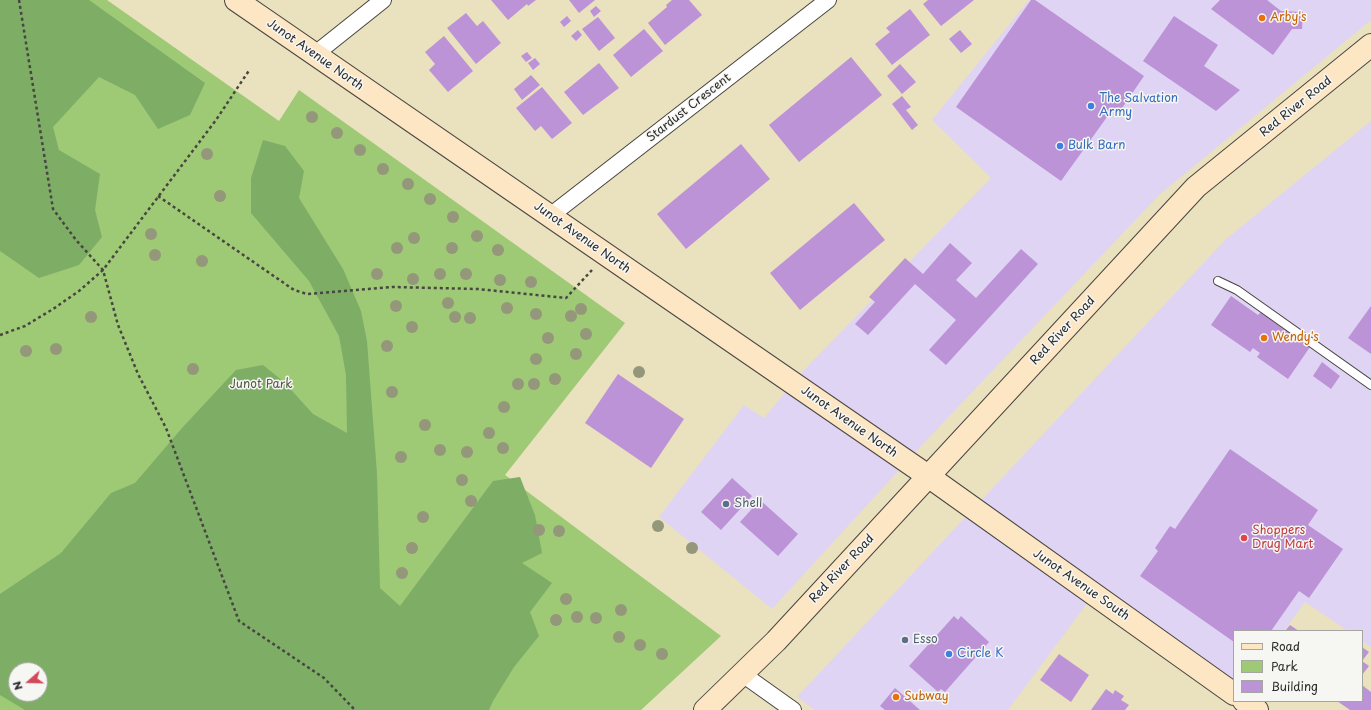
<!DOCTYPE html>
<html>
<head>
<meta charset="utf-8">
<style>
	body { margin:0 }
	#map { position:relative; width:1371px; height:710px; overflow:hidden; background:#eae1bf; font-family:"Playpen Sans",sans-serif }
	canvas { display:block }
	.legend { position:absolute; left:1233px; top:630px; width:130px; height:72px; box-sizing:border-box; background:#f6f6f2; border:1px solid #a5a5a2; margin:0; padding:5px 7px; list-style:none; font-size:12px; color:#2b2b2b }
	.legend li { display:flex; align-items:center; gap:8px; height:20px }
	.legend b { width:20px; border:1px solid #a5a5a2 }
	.north { position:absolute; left:8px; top:662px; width:40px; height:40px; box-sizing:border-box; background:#f6f6f2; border:1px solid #a5a5a2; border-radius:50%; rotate:250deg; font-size:11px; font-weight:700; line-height:16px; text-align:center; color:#2b2b2b }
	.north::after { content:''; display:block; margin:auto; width:14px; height:18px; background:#d1495b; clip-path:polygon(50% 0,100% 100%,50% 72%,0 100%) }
</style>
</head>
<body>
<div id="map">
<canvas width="1371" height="710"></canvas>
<ul class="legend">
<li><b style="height:5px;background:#fce6c4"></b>Road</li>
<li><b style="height:11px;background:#9ec975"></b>Park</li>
<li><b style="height:11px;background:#bc93d6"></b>Building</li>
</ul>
<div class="north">N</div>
</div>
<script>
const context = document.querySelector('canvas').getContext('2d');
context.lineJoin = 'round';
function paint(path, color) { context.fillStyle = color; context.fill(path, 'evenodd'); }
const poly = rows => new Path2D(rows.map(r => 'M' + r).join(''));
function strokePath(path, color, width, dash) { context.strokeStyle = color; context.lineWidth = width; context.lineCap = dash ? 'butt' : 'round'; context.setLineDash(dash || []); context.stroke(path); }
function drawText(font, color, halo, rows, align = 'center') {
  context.font = font + ' "Playpen Sans",sans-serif'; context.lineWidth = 3; context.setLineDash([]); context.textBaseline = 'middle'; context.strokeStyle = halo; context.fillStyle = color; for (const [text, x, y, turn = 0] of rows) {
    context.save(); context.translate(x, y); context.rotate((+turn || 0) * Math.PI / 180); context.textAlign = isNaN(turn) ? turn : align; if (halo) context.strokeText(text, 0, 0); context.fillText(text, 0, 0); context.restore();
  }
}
paint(poly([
	[1029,0,1371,0,1371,20,1159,195,923,444,772,609,659,517,744,405,764,418,805,369,991,178,932,120],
	[1371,121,1371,647,1362,641,1362,631,1348,631,1305,602,1284,631,1234,631,1234,680,1100,586,1008,710,815,710,797,697,1225,240]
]), '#e0d4f4');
paint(poly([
	[0,0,107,0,279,121,299,90,625,323,505,475,721,636,641,710,0,710],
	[16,670,40,670,40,694,16,694]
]), '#9ec975');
paint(poly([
	[0,0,89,0,205,83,190,115,158,129,135,95,99,77,53,127,59,150,100,174,95,210,102,237,79,265,39,278,0,251],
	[263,140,285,146,304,171,299,198,343,269,361,311,367,341,377,474,380,588,400,606,493,481,520,477,535,515,542,553,522,563,552,583,530,612,539,636,514,667,493,701,489,710,25,710,0,695,0,594,61,553,111,493,135,483,182,428,236,370,263,365,284,382,313,414,347,433,346,375,339,336,309,281,251,213,251,178],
	[16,670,40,670,40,694,16,694]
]), '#7ead66');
paint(poly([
	[491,0,536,0,528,6,527,4,508,20],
	[569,0,595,0,579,13],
	[672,0,689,0,702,15,665,45,648,23,667,7,666,5],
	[928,0,974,0,941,26,923,4],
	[1031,0,1035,0,1144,76,1118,114,1112,110,1061,181,956,107],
	[1220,0,1267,0,1281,11,1303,12,1302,29,1292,29,1273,55,1211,9],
	[596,6,601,11,594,17,590,11],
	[910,9,930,35,892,65,875,44,890,32,886,28],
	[466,13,477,26,483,21,501,43,476,64,447,28],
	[567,16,571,21,564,27,560,22],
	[1174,16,1218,45,1204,66,1240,90,1216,111,1143,61],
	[598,17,615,38,599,51,582,29],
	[644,29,663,51,631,77,613,55],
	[578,30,582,35,576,41,571,36],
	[960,30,972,44,961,53,949,39],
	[444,36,473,71,448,92,429,70,435,64,425,52],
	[527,52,532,58,526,62,521,56],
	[851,57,882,95,799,162,769,125],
	[535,58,540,64,533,70,528,63],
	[599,63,619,88,583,115,564,92],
	[900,64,916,82,902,94,887,76],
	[531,75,540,85,522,100,514,89],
	[542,87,572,123,552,139,541,126,535,131,516,108],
	[902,96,911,107,906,110,918,125,912,130,892,104],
	[741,144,770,179,686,249,657,214],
	[854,203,885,240,800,310,770,273],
	[950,243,972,263,956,280,976,298,1021,249,1038,264,946,365,929,350,956,320,915,284,868,335,855,324,875,302,869,297,905,258,923,274],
	[1231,296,1258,315,1261,312,1271,319,1273,316,1302,336,1299,339,1310,347,1288,379,1257,357,1260,353,1253,348,1250,352,1211,325],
	[1371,306,1371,354,1348,338],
	[1322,362,1340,376,1331,389,1313,376],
	[618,374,684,419,651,468,585,423],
	[1230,449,1318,510,1308,525,1343,549,1309,598,1299,591,1271,631,1234,631,1234,642,1140,576,1158,551,1155,548,1170,526,1175,529],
	[732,478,752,496,721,530,701,512],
	[760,500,798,534,778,556,740,522],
	[954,616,958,620,961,616,989,642,945,692,941,689,938,692,909,666],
	[1290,625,1299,631,1285,631],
	[1362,647,1369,652,1362,661,1369,666,1362,675],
	[1059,654,1089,675,1071,702,1040,680],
	[1362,685,1371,692,1371,710,1350,710,1337,701,1362,701],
	[895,688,920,710,885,710,880,706],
	[1106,689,1113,694,1115,690,1124,696,1121,700,1129,705,1125,710,1091,710]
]), '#bc93d6');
const service = poly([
	[1218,281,1237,290,1371,385]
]);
const minor = poly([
	[314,55,383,0],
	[550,216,828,0],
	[748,678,793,710]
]);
const secondary = poly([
	[236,0,928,476,1234,694],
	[1244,701,1257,710],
	[705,710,776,641,1196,187,1371,45]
]);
strokePath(service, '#484641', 10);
strokePath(minor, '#484641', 18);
strokePath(secondary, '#484641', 24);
strokePath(poly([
	[19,0,53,209,76,240,103,270,118,325,138,374,166,428,239,621,324,678,355,710],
	[158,196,294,290,307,294,393,287,478,289,566,298,592,270],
	[0,335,25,326,53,309,79,291,103,270,216,120,250,69]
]), '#484641', 2.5, [3, 3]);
strokePath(service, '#fff', 8);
strokePath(minor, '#fff', 16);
strokePath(secondary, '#fce6c4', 22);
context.fillStyle = '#94977a';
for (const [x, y] of [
	[312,117],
	[337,133],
	[360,150],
	[207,154],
	[383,169],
	[408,184],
	[220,196],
	[430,199],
	[453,217],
	[151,234],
	[477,236],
	[414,238],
	[397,248],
	[452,248],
	[498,250],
	[155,255],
	[202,261],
	[377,274],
	[440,274],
	[466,274],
	[413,279],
	[500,280],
	[531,282],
	[448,303],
	[396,306],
	[507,308],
	[581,309],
	[536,314],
	[571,316],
	[91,317],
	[455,317],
	[470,318],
	[412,327],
	[586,334],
	[548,338],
	[387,346],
	[56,349],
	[26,351],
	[576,354],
	[536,359],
	[193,369],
	[639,372],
	[555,379],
	[518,384],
	[534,384],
	[392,392],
	[504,407],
	[425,425],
	[489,433],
	[503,448],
	[440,450],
	[467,452],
	[401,457],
	[462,480],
	[471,501],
	[423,517],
	[658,526],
	[539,530],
	[559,531],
	[412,548],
	[692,548],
	[402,573],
	[566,599],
	[621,610],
	[577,617],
	[596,618],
	[556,620],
	[619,637],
	[640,645],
	[662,654]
]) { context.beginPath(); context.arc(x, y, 6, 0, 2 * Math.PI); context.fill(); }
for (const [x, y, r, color] of [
	[1262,18,4,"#e8710a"],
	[1091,106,4,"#3f7fe0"],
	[1060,146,4,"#3f7fe0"],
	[1264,338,4,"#e8710a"],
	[726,504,4,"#5c6f8a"],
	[1244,538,4,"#e0444e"],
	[905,640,4,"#5c6f8a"],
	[949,654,4,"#3f7fe0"],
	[896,697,4,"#e8710a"]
]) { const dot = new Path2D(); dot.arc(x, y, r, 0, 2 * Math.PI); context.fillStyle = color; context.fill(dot); strokePath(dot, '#f6f6f2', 1.5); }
drawText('12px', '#c56008', '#f6f6f2', [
	["Arby's",1270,18],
	["Wendy's",1272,338],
	["Subway",904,697]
], 'left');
drawText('12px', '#2b2b2b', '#f6f6f2', [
	["Junot Avenue North",315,55,35],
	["Red River Road",1296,107,-39],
	["Stardust Crescent",689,108,-38],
	["Junot Avenue North",582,238,35],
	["Red River Road",1063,331,-47],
	["Junot Avenue North",849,422,35],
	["Red River Road",842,569,-47],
	["Junot Avenue South",1081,585,35]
]);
drawText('12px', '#366cbe', '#f6f6f2', [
	["The Salvation",1099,99],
	["Army",1099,113],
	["Bulk Barn",1068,146],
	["Circle K",957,654]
], 'left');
drawText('12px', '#4e5a41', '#f6f6f2', [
	["Junot Park",261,385]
]);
drawText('12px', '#4e5e75', '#f6f6f2', [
	["Shell",734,504],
	["Esso",913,640]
], 'left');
drawText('12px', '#be3a42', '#f6f6f2', [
	["Shoppers",1252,531],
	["Drug Mart",1252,545]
], 'left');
</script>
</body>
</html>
